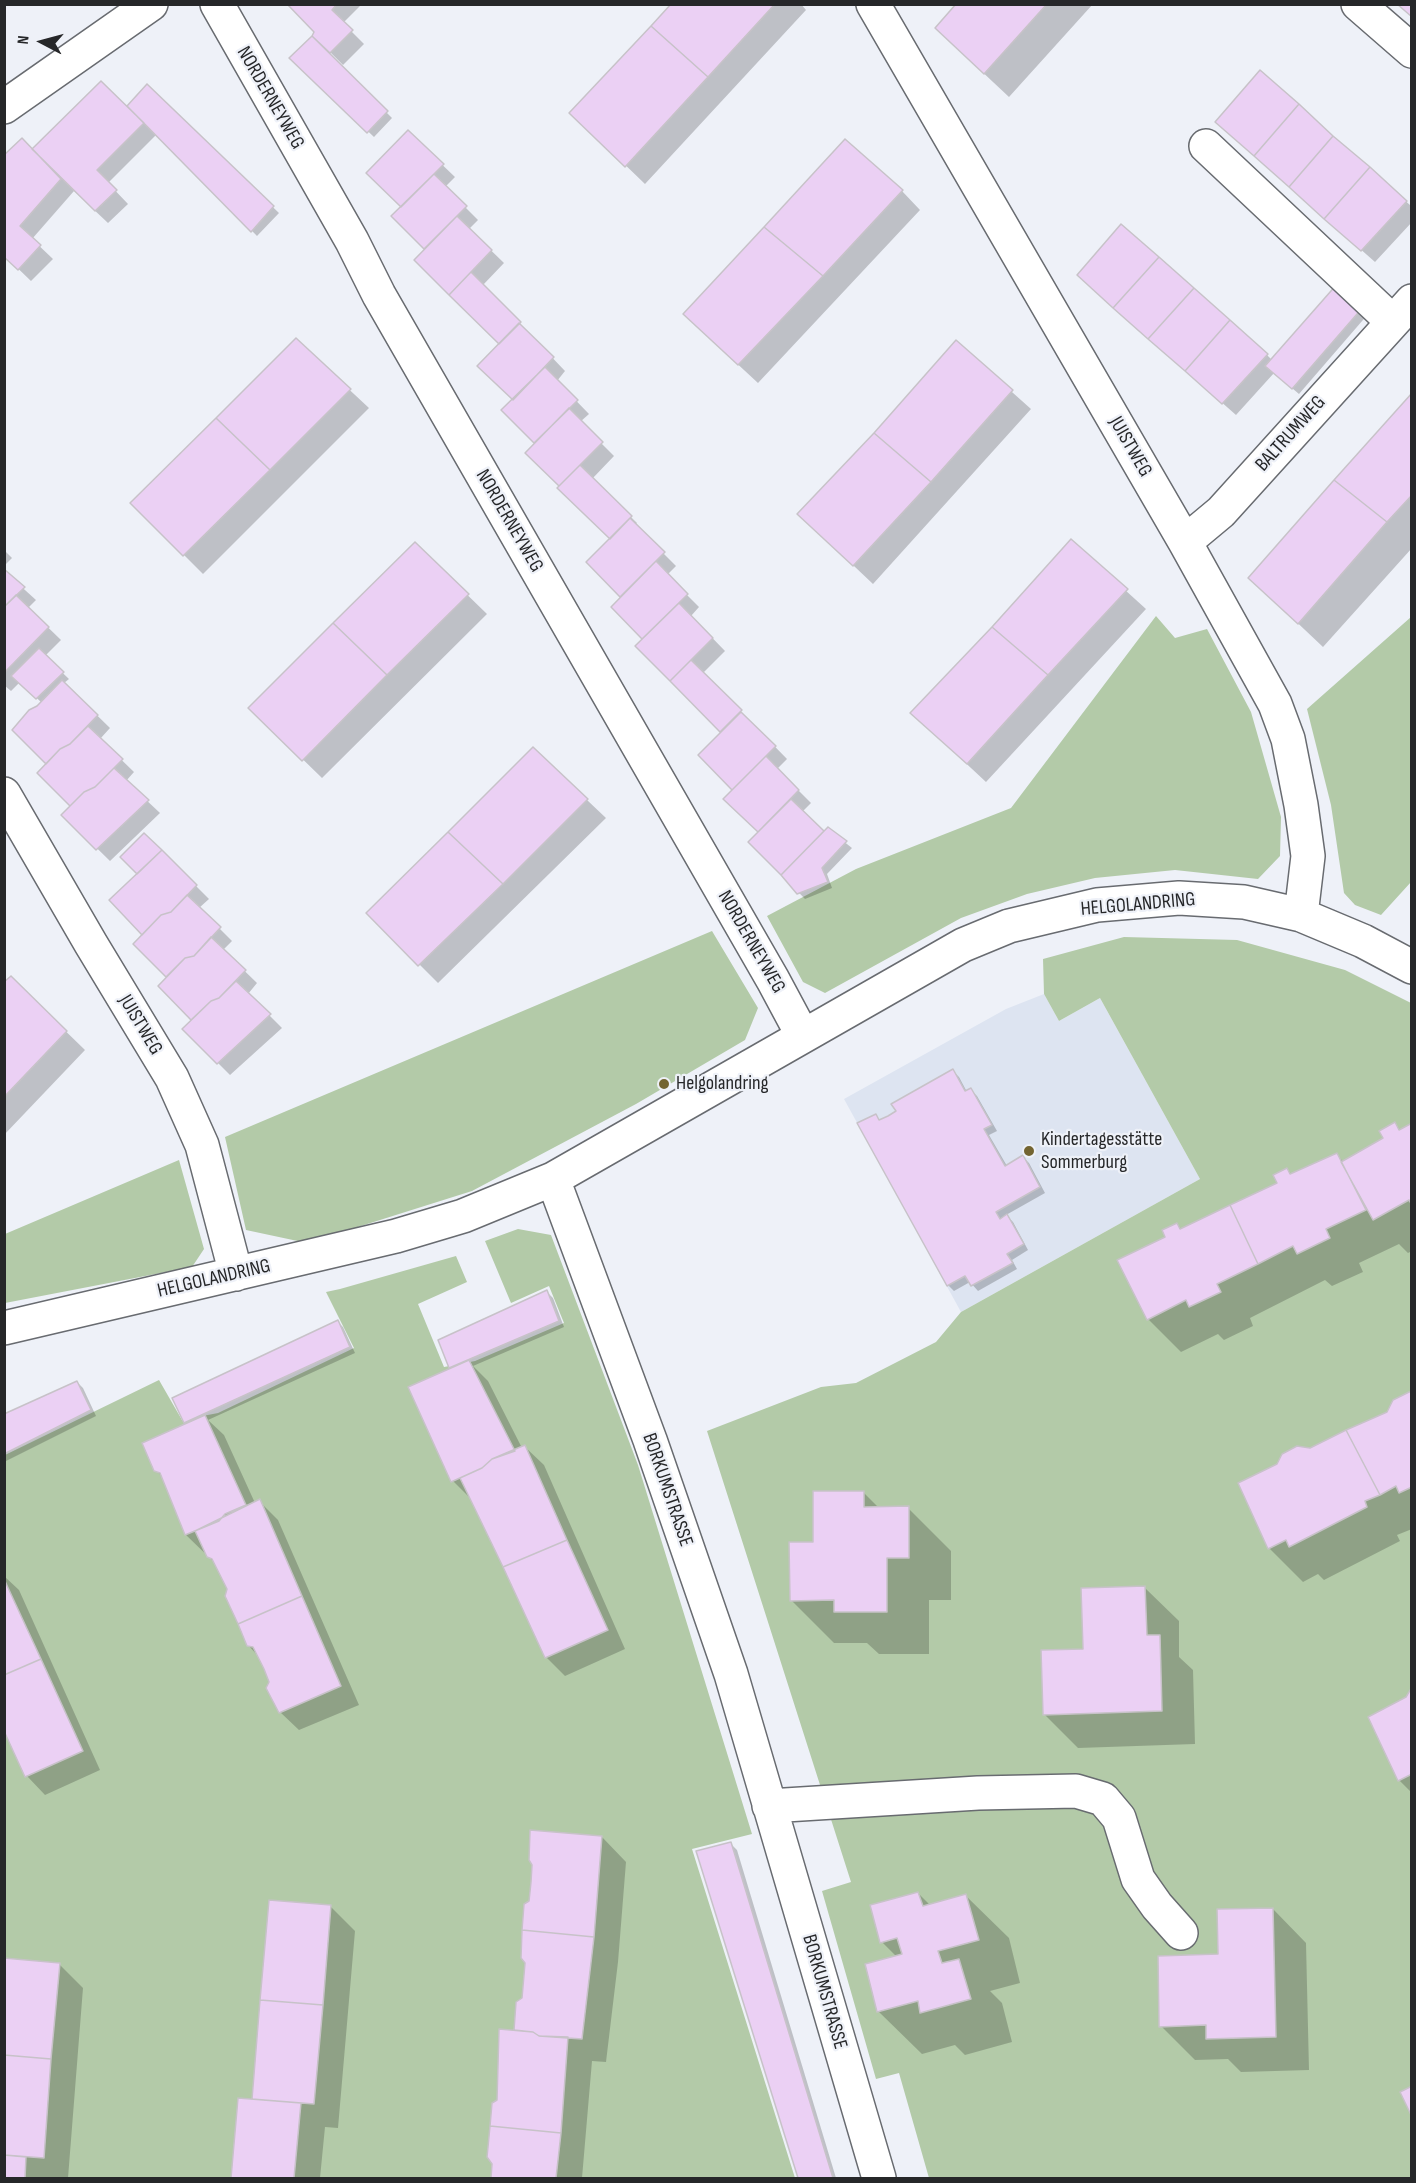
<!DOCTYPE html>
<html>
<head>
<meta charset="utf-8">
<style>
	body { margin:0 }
	#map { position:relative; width:1416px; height:2183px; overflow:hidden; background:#eef1f8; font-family:"Sofia Sans Condensed",sans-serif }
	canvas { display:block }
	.frame { position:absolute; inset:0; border:6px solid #262729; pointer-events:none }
	.north { position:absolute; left:12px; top:12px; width:60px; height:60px; -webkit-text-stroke:4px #eef1f8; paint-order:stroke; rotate:276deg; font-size:16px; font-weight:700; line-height:24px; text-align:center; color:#262729 }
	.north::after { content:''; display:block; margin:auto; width:21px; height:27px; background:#262729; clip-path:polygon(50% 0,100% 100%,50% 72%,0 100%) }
</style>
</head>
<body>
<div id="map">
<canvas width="1416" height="2183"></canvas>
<div class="frame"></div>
<div class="north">N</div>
</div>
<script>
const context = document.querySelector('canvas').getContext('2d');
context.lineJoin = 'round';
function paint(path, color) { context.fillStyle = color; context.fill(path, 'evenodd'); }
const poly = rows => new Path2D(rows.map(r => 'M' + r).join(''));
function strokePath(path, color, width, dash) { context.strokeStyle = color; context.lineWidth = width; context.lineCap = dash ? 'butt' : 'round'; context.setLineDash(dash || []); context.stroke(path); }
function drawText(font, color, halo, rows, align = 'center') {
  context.font = font + ' "Sofia Sans Condensed",sans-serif'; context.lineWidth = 4.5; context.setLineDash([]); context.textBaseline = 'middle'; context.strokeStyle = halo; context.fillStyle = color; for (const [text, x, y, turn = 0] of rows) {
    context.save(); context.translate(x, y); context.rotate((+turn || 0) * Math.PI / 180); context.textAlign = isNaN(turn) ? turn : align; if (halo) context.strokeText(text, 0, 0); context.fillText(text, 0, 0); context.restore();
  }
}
paint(poly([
	[1044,994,1059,1021,1100,998,1200,1179,961,1312,844,1099,1006,1009]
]), '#dde4f1');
paint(poly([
	[1156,616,1175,638,1207,629,1251,712,1281,817,1280,856,1258,879,1175,870,1095,878,1027,894,961,918,825,993,803,982,767,916,856,869,1011,808],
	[1411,617,1411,882,1381,915,1355,905,1344,893,1331,805,1307,709],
	[712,931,758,1008,745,1040,636,1104,472,1191,307,1243,246,1230,225,1137],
	[1124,937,1237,940,1345,970,1411,1003,1411,2178,929,2178,899,2073,876,2079,822,1891,851,1882,707,1431,821,1387,856,1383,936,1342,961,1312,1200,1179,1100,998,1059,1021,1044,994,1043,959],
	[179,1160,204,1249,192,1267,5,1303,5,1234],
	[518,1229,551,1235,638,1465,752,1834,692,1849,795,2178,5,2178,5,1455,159,1380,182,1420,218,1413,354,1348,326,1292,340,1289,456,1256,467,1282,418,1304,444,1367,475,1361,564,1323,549,1286,511,1303,485,1241]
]), '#b3caa8');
paint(poly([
	[289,4,362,4,343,23,364,44,343,65,324,46,322,48,392,118,374,137,291,58,316,32],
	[672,4,801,4,806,10,645,184,590,131],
	[957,4,1093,4,1009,97,961,52],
	[1260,72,1410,205,1412,203,1412,222,1375,262,1230,134],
	[147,86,279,213,257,236,157,134,108,183,128,204,108,223,74,191,32,239,53,259,31,281,4,255,33,151,134,115],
	[408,132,455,177,445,187,478,220,469,229,504,263,483,285,565,371,557,381,589,414,580,422,614,456,592,479,637,523,635,525,676,566,667,575,699,607,691,616,725,651,703,673,787,759,777,769,811,803,802,812,824,833,828,829,852,848,827,874,832,888,805,899,750,842,759,833,725,799,734,790,700,755,722,732,637,646,644,639,613,607,622,597,588,562,611,539,561,486,536,443,503,411,514,401,501,344,416,260,426,249,393,216,403,207],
	[902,191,920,210,758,383,704,333],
	[1338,285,1369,313,1299,394,1274,373,1236,415,1091,287,1267,355,1272,360],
	[296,340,369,408,203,574,132,503],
	[956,342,1031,409,873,584,818,532,875,434],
	[1412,396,1412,548,1323,647,1250,578],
	[1071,541,1146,609,986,782,912,713],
	[415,544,487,614,322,778,250,708],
	[4,550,12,558,4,566],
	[4,571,36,600,28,608,61,640,45,656,69,679,64,683,110,728,100,739,134,772,126,781,160,813,110,861,63,815,72,806,48,764,42,703,20,682,11,691,4,685],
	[587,800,606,818,438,983,368,913],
	[161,851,209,899,199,908,232,941,223,950,257,983,248,994,282,1028,230,1075,184,1029,194,1020,160,986,169,977,135,944,144,935],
	[11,978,85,1050,4,1135,4,984],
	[953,1071,959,1077,967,1092,971,1090,977,1096,997,1131,989,1135,1007,1166,1023,1157,1029,1163,1045,1193,1006,1215,1013,1222,1028,1250,1012,1260,1017,1269,978,1291,970,1282,954,1291,948,1285,875,1115,881,1121,888,1117],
	[1395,1124,1401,1131,1412,1125,1412,1251,1408,1253,1399,1244,1359,1263,1363,1272,1332,1286,1325,1280,1250,1318,1253,1326,1224,1340,1218,1334,1181,1352,1148,1319,1167,1237,1177,1224,1182,1230,1279,1184,1287,1169,1292,1175,1336,1155,1344,1162,1385,1139],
	[547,1292,553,1298,564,1327,473,1366,488,1381,522,1448,525,1447,544,1465,625,1649,565,1676,546,1657,472,1500,453,1481,452,1369,440,1341],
	[337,1321,343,1327,355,1353,208,1420,224,1435,255,1503,259,1501,278,1520,359,1705,299,1730,280,1712,271,1682,259,1657,248,1645,229,1589,217,1565,186,1535,164,1479,156,1470,188,1424,186,1422],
	[77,1382,83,1388,96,1416,4,1462,4,1415],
	[1412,1394,1412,1529,1397,1535,1400,1541,1324,1580,1318,1574,1303,1582,1269,1548,1310,1450,1388,1413],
	[863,1492,879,1508,908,1508,951,1551,951,1600,929,1600,929,1654,879,1654,867,1643,834,1643,791,1600,815,1543],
	[4,1576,19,1590,100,1770,45,1795,27,1776,4,1728],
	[1145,1588,1179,1621,1179,1657,1193,1670,1195,1744,1078,1748,1044,1714,1085,1651],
	[1412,1691,1412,1793,1399,1780,1407,1699],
	[602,1837,626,1862,618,1962,606,2062,592,2061,582,2178,493,2178,498,2100,515,2032,518,2003,523,1999],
	[731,1844,737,1850,836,2178,799,2178,697,1852],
	[918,1893,930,1905,966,1896,1009,1938,1020,1983,990,1991,1002,2003,1012,2042,965,2055,955,2045,922,2054,879,2012,866,1965,897,1957,882,1942],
	[270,1902,331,1907,355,1931,338,2128,325,2127,320,2178,233,2178,239,2100,253,2101],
	[1273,1909,1306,1943,1309,2070,1241,2072,1228,2059,1195,2060,1161,2026,1220,1956],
	[4,1960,59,1964,83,1988,68,2178,4,2178]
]), '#0003');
const building = poly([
	[287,4,337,4,332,10,353,30,330,53,312,36,314,32,287,4],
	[671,4,775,4,708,77,651,26,671,4],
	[956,4,1047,4,984,74,935,28,956,4],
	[1397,4,1412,4,1412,17,1397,4],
	[651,26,708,77,625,167,569,113,651,26],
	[312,36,388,111,367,133,289,58,312,36],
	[1260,70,1299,104,1254,156,1215,122,1260,70],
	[101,81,144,123,97,170,117,190,95,211,32,149,101,81],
	[147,84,274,206,251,232,127,106,147,84],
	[1299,104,1333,136,1289,187,1254,156,1299,104],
	[408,130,444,164,401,207,366,173,408,130],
	[1333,136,1370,167,1324,219,1289,187,1333,136],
	[22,138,61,179,20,226,41,245,18,270,4,257,4,155,22,138],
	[845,139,903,190,823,276,764,227,845,139],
	[1370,167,1407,201,1361,251,1324,219,1370,167],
	[434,174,467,206,424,249,391,216,434,174],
	[457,216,492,250,449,295,414,260,457,216],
	[1121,224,1159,257,1113,308,1077,275,1121,224],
	[764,227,823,276,738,365,683,314,764,227],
	[1159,257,1194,288,1148,339,1113,308,1159,257],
	[471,272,521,322,499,344,449,295,471,272],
	[1338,283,1364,306,1292,389,1265,366,1338,283],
	[1194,288,1230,320,1185,371,1148,339,1194,288],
	[1230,320,1268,354,1222,404,1185,371,1230,320],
	[519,323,554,357,513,400,477,366,519,323],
	[296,338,351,389,270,470,216,418,296,338],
	[956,340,1013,390,931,482,874,433,956,340],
	[545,367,578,400,534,443,501,410,545,367],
	[1412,393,1412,495,1387,522,1334,480,1412,393],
	[569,408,603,442,559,486,525,453,569,408],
	[216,418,270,470,183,556,130,503,216,418],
	[874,433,931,482,853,566,797,514,874,433],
	[580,465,632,516,610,539,557,488,580,465],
	[1334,480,1387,522,1298,624,1248,578,1334,480],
	[630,518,665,552,620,597,586,562,630,518],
	[1071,539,1128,589,1048,675,992,627,1071,539],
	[415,542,469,594,387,675,333,623,415,542],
	[656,561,688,594,642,639,611,607,656,561],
	[4,569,25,587,4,607,4,569],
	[16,595,49,627,4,673,4,607,16,595],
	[679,603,713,638,670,681,635,646,679,603],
	[333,623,387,675,302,761,248,708,333,623],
	[992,627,1048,675,967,764,910,713,992,627],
	[39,648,64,672,36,699,11,676,39,648],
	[691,660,742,710,720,732,670,681,691,660],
	[62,680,98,715,70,744,60,749,46,764,12,730,29,710,37,706,62,680],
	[741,712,776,746,732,790,698,755,741,712],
	[88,726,123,759,95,787,84,792,70,806,37,773,60,749,70,744,88,726],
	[533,747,588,799,503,884,448,832,533,747],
	[766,756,799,790,758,832,723,799,766,756],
	[114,768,149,800,96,850,61,815,84,792,95,787,114,768],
	[791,799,824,831,781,875,748,842,791,799],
	[828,827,847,841,822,868,828,882,797,894,781,875,828,827],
	[448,832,503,884,418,966,366,913,448,832],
	[144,833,162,850,137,874,120,857,144,833],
	[162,850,197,885,171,912,161,915,142,935,109,900,162,850],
	[187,895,221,927,194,956,185,958,166,977,133,944,161,915,171,912,187,895],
	[211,937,246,970,219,998,211,1001,191,1020,158,986,185,958,194,956,211,937],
	[11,976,67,1031,4,1097,4,982,11,976],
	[236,981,271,1014,217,1064,182,1029,211,1001,219,998,236,981],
	[953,1069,965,1091,971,1088,992,1125,984,1129,1005,1166,1023,1155,1040,1187,996,1212,1000,1219,1007,1214,1024,1244,1007,1254,1013,1263,971,1286,965,1276,947,1286,857,1123,876,1114,879,1120,888,1116,896,1111,891,1104,953,1069],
	[1395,1122,1399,1130,1412,1123,1412,1205,1409,1200,1373,1220,1341,1162,1383,1138,1379,1131,1395,1122],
	[1337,1153,1366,1210,1326,1229,1330,1238,1297,1254,1293,1246,1258,1264,1230,1205,1277,1183,1273,1175,1287,1168,1290,1174,1337,1153],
	[1230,1205,1258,1264,1217,1284,1221,1292,1189,1307,1186,1300,1147,1320,1117,1260,1165,1237,1162,1230,1177,1223,1180,1229,1230,1205],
	[547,1290,559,1321,449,1368,438,1340,547,1290],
	[338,1320,350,1347,184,1423,172,1398,338,1320],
	[469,1360,515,1451,492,1459,482,1468,451,1482,408,1387,469,1360],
	[77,1381,91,1410,4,1454,4,1414,77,1381],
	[1409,1392,1412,1392,1412,1487,1399,1493,1396,1486,1380,1495,1346,1430,1387,1412,1393,1400,1409,1392],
	[205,1415,246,1505,225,1514,219,1521,185,1535,160,1473,154,1471,142,1443,205,1415],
	[1346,1430,1380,1495,1365,1501,1367,1507,1289,1547,1286,1540,1268,1549,1238,1483,1277,1464,1282,1454,1297,1446,1310,1448,1346,1430],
	[525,1445,567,1540,503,1567,460,1478,482,1468,492,1459,525,1445],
	[813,1491,864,1491,864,1507,909,1506,909,1558,887,1558,887,1612,834,1612,834,1600,790,1601,789,1542,813,1542,813,1491],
	[260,1499,302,1596,238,1624,225,1596,227,1589,212,1559,207,1557,195,1531,260,1499],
	[567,1540,608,1630,545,1658,503,1567,567,1540],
	[4,1579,41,1659,4,1675,4,1579],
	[1145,1586,1147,1635,1160,1635,1162,1711,1043,1715,1041,1650,1083,1649,1081,1588,1145,1586],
	[302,1596,341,1686,279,1713,266,1688,269,1682,264,1669,253,1647,247,1646,238,1624,302,1596],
	[41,1659,83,1751,25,1777,4,1731,4,1675,41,1659],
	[1412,1687,1412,1774,1398,1781,1368,1717,1406,1697,1412,1687],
	[530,1830,602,1836,594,1937,522,1930,524,1904,529,1901,531,1882,532,1865,529,1860,530,1830],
	[731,1842,833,2178,798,2178,696,1851,731,1842],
	[918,1892,923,1906,966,1894,979,1940,938,1951,942,1963,959,1959,971,1999,920,2013,918,2001,877,2012,865,1964,902,1954,897,1938,880,1943,870,1905,918,1892],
	[269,1900,331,1905,323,2005,260,2000,269,1900],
	[1273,1908,1276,2037,1206,2039,1206,2025,1159,2027,1158,1956,1218,1954,1217,1909,1273,1908],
	[522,1930,594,1937,582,2039,539,2036,533,2032,514,2030,516,2002,522,1998,525,1963,521,1958,522,1930],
	[4,1958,60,1963,51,2059,4,2055,4,1958],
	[260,2000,323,2005,314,2104,252,2099,260,2000],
	[499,2029,533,2032,539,2036,568,2037,561,2133,490,2126,492,2103,497,2100,499,2029],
	[4,2055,51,2059,44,2158,4,2155,4,2055],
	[1412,2086,1412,2117,1400,2092,1412,2086],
	[238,2098,301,2103,294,2178,231,2178,238,2098],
	[490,2126,561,2133,556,2178,491,2178,492,2164,487,2157,490,2126],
	[4,2155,26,2157,25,2178,4,2178,4,2155]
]);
paint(building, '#ebd0f4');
strokePath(building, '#c7c2c8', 1.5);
const minor = poly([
	[217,4,352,241,379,295,773,980,803,1036],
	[873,4,1185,542,1275,704,1288,739,1301,805,1308,856,1301,915],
	[1358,4,1412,51],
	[4,107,151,4],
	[1206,146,1393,322],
	[1185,542,1221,512,1412,301],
	[4,794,91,944,172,1078,202,1145,236,1274],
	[553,1179,650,1440,731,1674,879,2178],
	[4,1328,396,1236,463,1216,553,1179,963,945,1009,926,1097,905,1179,898,1244,902,1301,915,1363,941,1412,967],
	[769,1806,978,1793,1076,1791,1103,1799,1119,1818,1138,1879,1157,1906,1181,1933]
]);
strokePath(minor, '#686b70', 36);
strokePath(minor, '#fff', 33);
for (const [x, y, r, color] of [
	[664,1084,6,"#736431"],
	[1029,1151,6,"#736431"]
]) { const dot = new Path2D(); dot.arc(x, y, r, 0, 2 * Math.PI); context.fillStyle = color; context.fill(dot); strokePath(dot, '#eef1f8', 2); }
drawText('20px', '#262729', '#eef1f8', [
	["NORDERNEYWEG",270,98,60],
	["BALTRUMWEG",1291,434,-48],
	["JUISTWEG",1130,447,60],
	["NORDERNEYWEG",509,521,60],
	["HELGOLANDRING",1138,905,-5],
	["NORDERNEYWEG",751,942,60],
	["JUISTWEG",140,1025,59],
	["HELGOLANDRING",214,1279,-13],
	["BORKUMSTRASSE",667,1490,71],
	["BORKUMSTRASSE",824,1992,74]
]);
drawText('20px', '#262729', '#eef1f8', [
	["Helgolandring",676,1084],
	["Kindertagesstätte",1041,1140],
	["Sommerburg",1041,1163]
], 'left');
</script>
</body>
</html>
